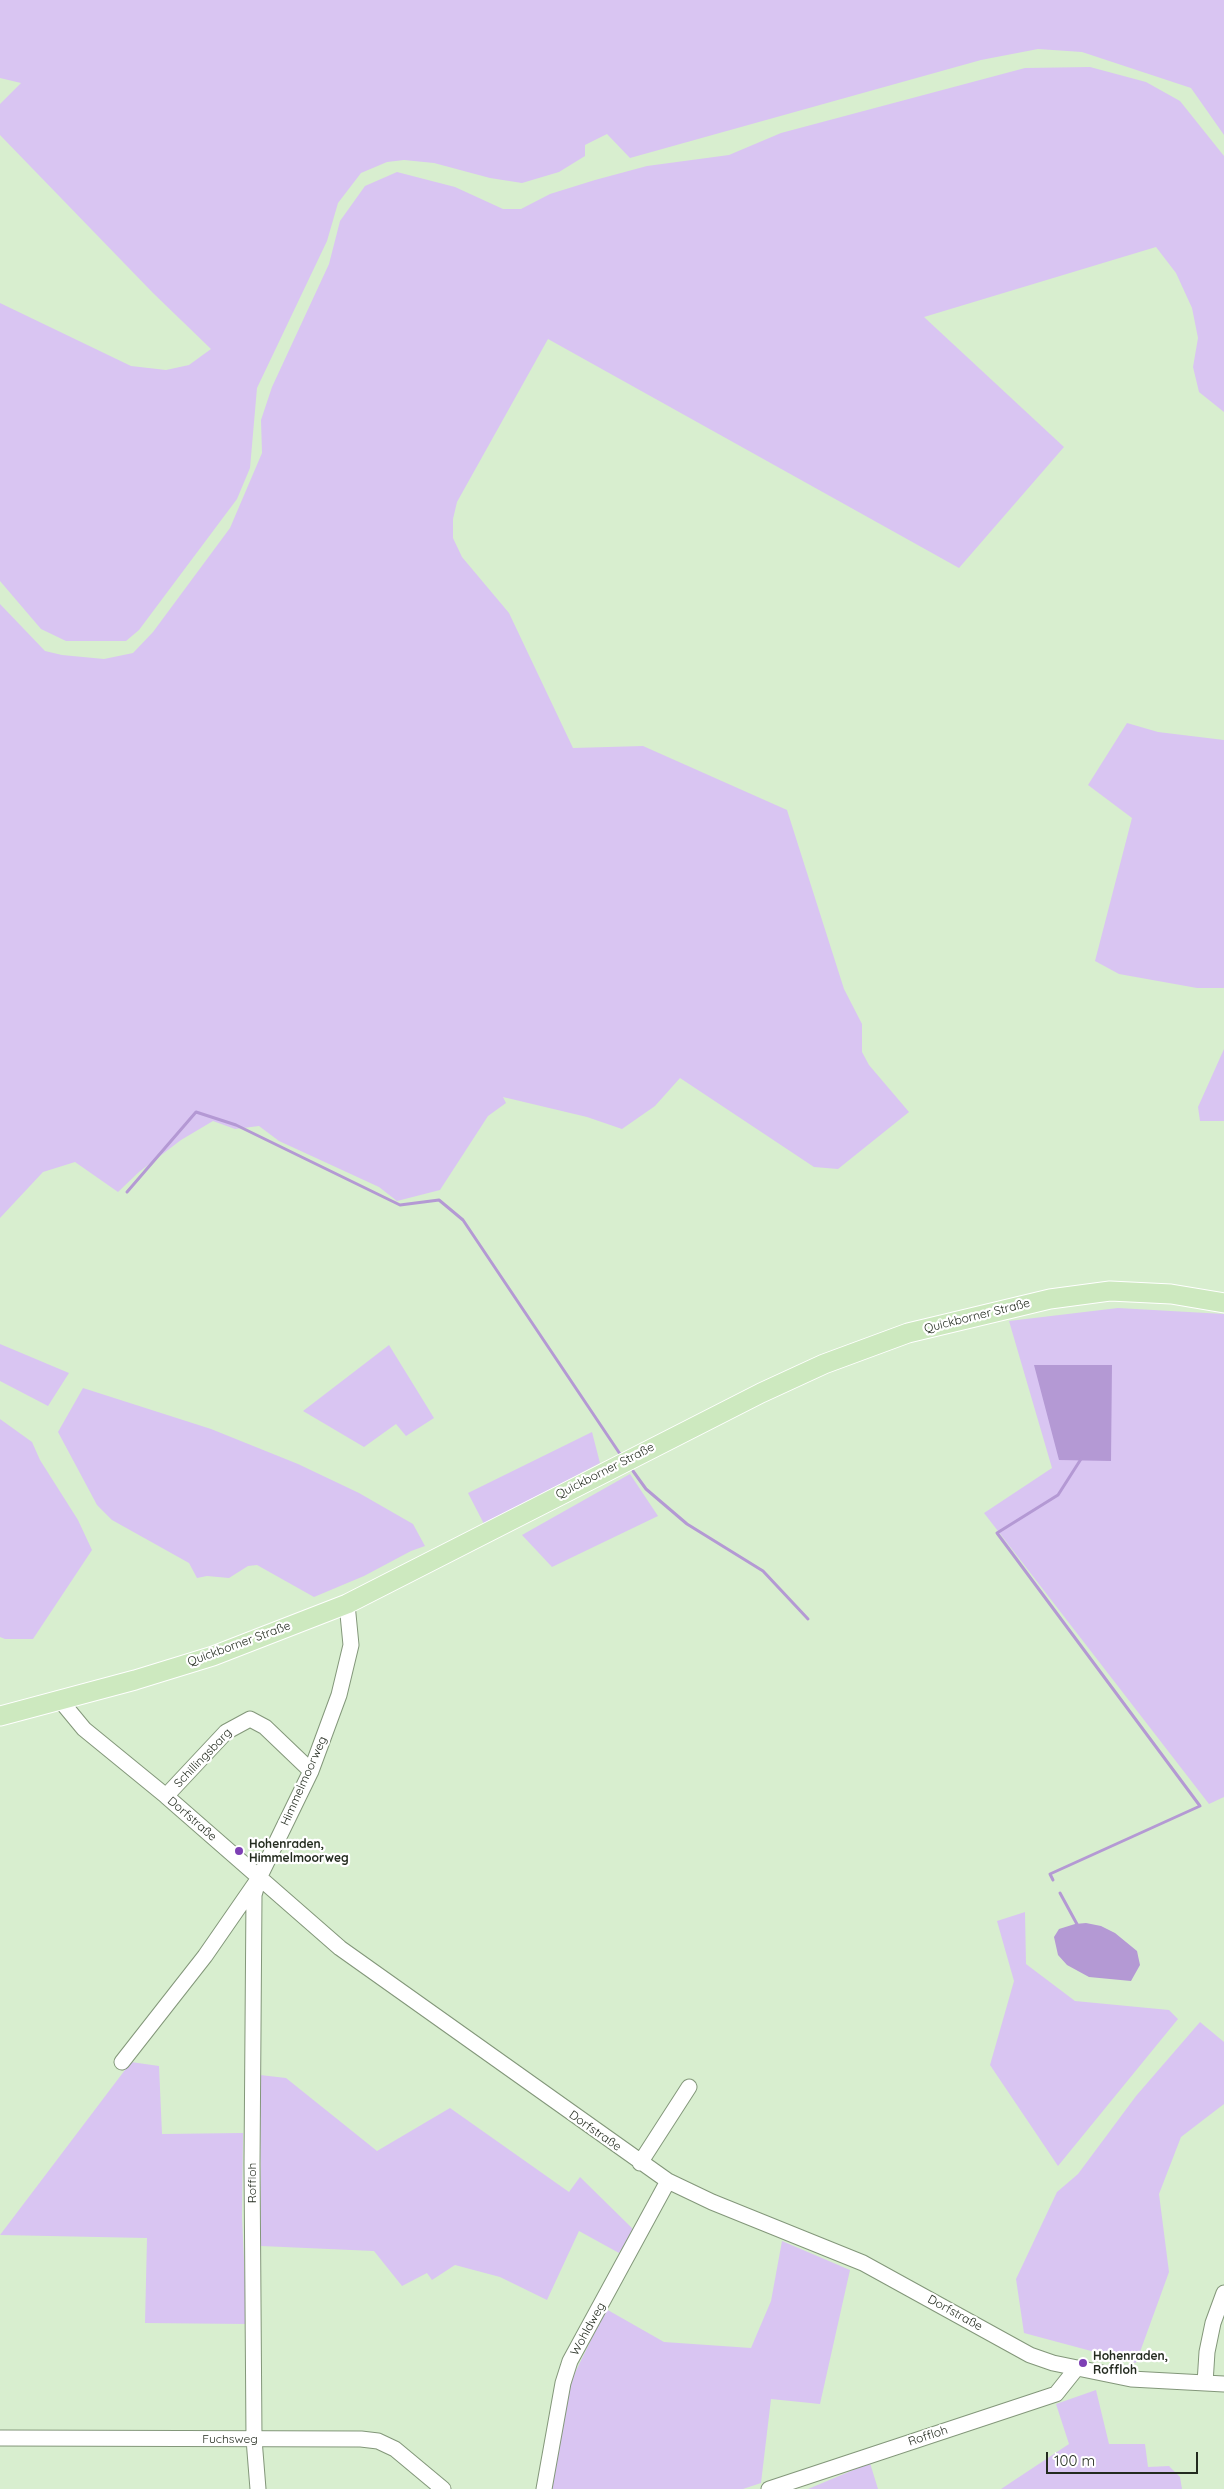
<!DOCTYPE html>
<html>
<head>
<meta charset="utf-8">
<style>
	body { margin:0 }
	#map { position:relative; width:1224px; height:2489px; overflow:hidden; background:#d8eecf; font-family:Quicksand,sans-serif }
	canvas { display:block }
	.scale { position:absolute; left:1046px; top:2452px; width:152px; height:22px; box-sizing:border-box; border:2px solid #232b1f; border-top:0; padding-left:6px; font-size:15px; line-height:18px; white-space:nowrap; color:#232b1f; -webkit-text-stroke:4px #fff; paint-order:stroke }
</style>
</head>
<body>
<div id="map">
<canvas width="1224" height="2489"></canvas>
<div class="scale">100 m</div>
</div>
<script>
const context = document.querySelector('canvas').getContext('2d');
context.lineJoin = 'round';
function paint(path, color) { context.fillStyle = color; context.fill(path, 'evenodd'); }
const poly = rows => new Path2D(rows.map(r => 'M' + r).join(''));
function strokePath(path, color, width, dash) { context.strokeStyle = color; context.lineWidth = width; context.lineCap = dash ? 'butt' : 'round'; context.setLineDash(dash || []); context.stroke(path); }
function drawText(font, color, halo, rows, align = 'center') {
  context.font = font + ' Quicksand,sans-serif'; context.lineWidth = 4.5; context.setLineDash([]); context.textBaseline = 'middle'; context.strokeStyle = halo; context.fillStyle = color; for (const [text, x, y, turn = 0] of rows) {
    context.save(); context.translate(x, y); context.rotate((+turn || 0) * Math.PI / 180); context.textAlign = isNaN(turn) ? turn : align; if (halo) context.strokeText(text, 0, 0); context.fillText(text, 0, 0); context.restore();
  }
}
paint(poly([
	[0,0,1224,0,1224,135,1191,88,1082,52,1038,49,981,60,630,158,607,134,585,145,585,156,559,172,522,183,490,178,434,163,404,160,387,162,361,173,338,203,327,241,257,388,250,468,237,499,139,630,126,641,66,641,41,629,0,581,0,303,131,366,166,370,189,365,211,349,153,293,0,135,0,104,21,83,0,78],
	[1090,67,1146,82,1180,101,1224,156,1224,412,1199,392,1193,367,1198,338,1192,308,1176,273,1156,247,924,317,1064,447,959,568,548,339,457,502,453,519,453,538,462,557,509,613,573,748,643,746,787,810,844,989,862,1024,862,1052,869,1065,909,1112,838,1169,814,1167,680,1078,655,1106,622,1129,587,1117,503,1097,506,1103,488,1116,440,1190,397,1201,379,1187,279,1141,259,1126,235,1129,213,1121,181,1140,139,1172,118,1192,75,1162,43,1172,0,1218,0,604,45,651,62,655,104,659,133,653,153,632,230,528,262,453,261,420,272,387,329,264,340,221,365,186,397,172,455,187,503,209,521,209,550,194,595,180,647,166,729,155,781,133,1025,68],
	[1127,723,1158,732,1224,740,1224,988,1197,988,1119,974,1095,961,1132,818,1088,785],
	[1224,1049,1224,1121,1200,1121,1198,1107],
	[1118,1308,1224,1314,1224,1797,1209,1804,984,1513,1052,1468,1009,1321],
	[0,1344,69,1373,48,1406,0,1381],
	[389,1345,434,1418,406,1436,396,1424,364,1447,303,1411],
	[83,1388,211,1429,298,1464,359,1493,413,1524,425,1546,411,1551,364,1576,314,1597,257,1565,248,1566,229,1578,207,1576,197,1578,189,1563,112,1520,97,1505,58,1432],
	[0,1419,32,1442,40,1460,78,1520,92,1550,33,1639,5,1639,0,1637],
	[592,1432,600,1463,484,1524,468,1493],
	[630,1474,658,1516,552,1567,522,1535],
	[1025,1912,1026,1964,1075,2001,1169,2010,1178,2019,1058,2166,990,2065,1014,1981,997,1921],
	[1200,2022,1224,2042,1224,2104,1181,2137,1159,2194,1169,2272,1136,2363,1024,2333,1016,2279,1057,2192,1078,2174,1136,2096],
	[131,2062,159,2066,162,2134,243,2133,242,2218,247,2324,145,2323,147,2238,0,2235],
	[260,2075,286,2078,377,2151,450,2108,569,2192,580,2177,634,2230,619,2253,579,2231,547,2300,500,2277,455,2265,432,2280,427,2273,402,2286,374,2251,261,2246],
	[782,2241,850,2270,820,2404,771,2399,761,2483,743,2489,551,2489,571,2381,606,2309,664,2342,751,2348,771,2301],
	[1096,2390,1109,2444,1145,2444,1148,2467,1169,2466,1180,2477,1182,2489,1001,2489,1069,2444,1056,2404],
	[870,2463,878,2489,808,2489]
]), '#d9c5f2');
paint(poly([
	[1034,1365,1112,1365,1111,1461,1059,1460],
	[1086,1923,1101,1926,1115,1933,1137,1951,1140,1965,1131,1981,1089,1977,1067,1965,1058,1955,1054,1937,1059,1929,1075,1924]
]), '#b499d4');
strokePath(poly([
	[127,1192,196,1112,236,1125,400,1205,439,1200,463,1220,620,1454],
	[633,1471,646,1489,687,1524,763,1571,808,1619],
	[1053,1880,1050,1874,1200,1806,997,1533,1058,1495,1081,1459],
	[1060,1893,1078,1926]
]), '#b499d4', 3);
const minor = poly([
	[60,1700,84,1729,166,1796,340,1948,668,2181,712,2202,863,2263,1030,2355,1053,2363,1131,2379,1224,2384],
	[166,1796,226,1732,250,1719,265,1727,311,1771],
	[122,2062,205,1956,259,1878,311,1771,339,1695,351,1645,347,1604],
	[640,2163,689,2087],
	[1205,2383,1207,2352,1213,2323,1224,2293],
	[0,2438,361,2439,378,2441,395,2449,443,2489],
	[258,2489,254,2439,252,2164,254,1895,259,1878],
	[544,2489,563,2383,570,2361,668,2181],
	[769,2489,1056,2394,1076,2369]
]);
const major = poly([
	[0,1716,135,1680,213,1656,347,1604,761,1393,824,1364,908,1333,1050,1299,1110,1291,1171,1294,1224,1303]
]);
strokePath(minor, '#83977a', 17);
strokePath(major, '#fff', 21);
strokePath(minor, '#fff', 15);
strokePath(major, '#cde9bf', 19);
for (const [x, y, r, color] of [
	[239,1851,5,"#7d3fb4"],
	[1083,2363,5,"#7d3fb4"]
]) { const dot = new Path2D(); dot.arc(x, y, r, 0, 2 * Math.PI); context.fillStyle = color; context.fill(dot); strokePath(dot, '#fff', 2); }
drawText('12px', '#232b1f', '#fff', [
	["Quickborner Straße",977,1316,-14],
	["Quickborner Straße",605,1471,-27],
	["Quickborner Straße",239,1644,-20],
	["Schillingsbarg",203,1758,-46],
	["Himmelmoorweg",304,1781,-66],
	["Dorfstraße",192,1819,41],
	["Dorfstraße",595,2131,35],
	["Roffloh",252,2183,-90],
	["Dorfstraße",955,2313,29],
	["Wohldweg",588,2329,-61],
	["Roffloh",928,2436,-18],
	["Fuchsweg",230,2439]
]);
drawText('bold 12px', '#232b1f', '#fff', [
	["Hohenraden,",249,1844],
	["Himmelmoorweg",249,1858],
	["Hohenraden,",1093,2356],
	["Roffloh",1093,2370]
], 'left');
</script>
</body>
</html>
